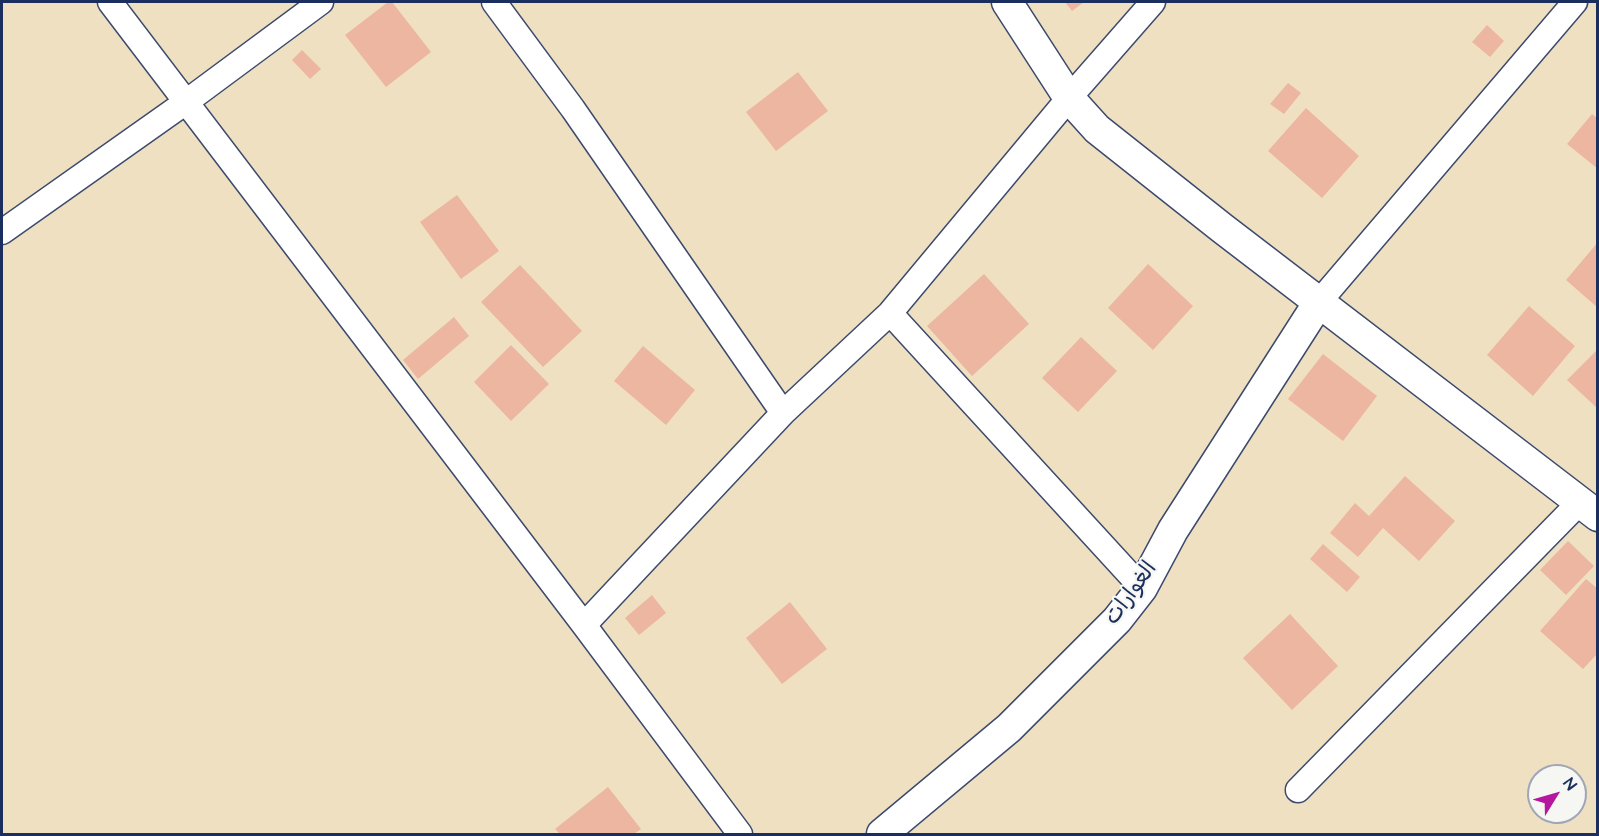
<!DOCTYPE html>
<html>
<head>
<meta charset="utf-8">
<style>
	body { margin:0 }
	#map { position:relative; width:1599px; height:836px; overflow:hidden; background:#efe0c2; font-family:"Architects Daughter",sans-serif }
	canvas { display:block }
	.frame { position:absolute; inset:0; border:3px solid #1b2f5e; pointer-events:none }
	.north { position:absolute; left:1527px; top:764px; width:60px; height:60px; box-sizing:border-box; background:#f6f6f2; border:2px solid #9ea6b7; border-radius:50%; rotate:53deg; font-size:16px; font-weight:700; line-height:24px; text-align:center; color:#1b2f5e }
	.north::after { content:''; display:block; margin:auto; width:21px; height:27px; background:#b5179e; clip-path:polygon(50% 0,100% 100%,50% 72%,0 100%) }
</style>
</head>
<body>
<div id="map">
<canvas width="1599" height="836"></canvas>
<div class="frame"></div>
<div class="north">N</div>
</div>
<script>
const context = document.querySelector('canvas').getContext('2d');
context.lineJoin = 'round';
function paint(path, color) { context.fillStyle = color; context.fill(path, 'evenodd'); }
const poly = rows => new Path2D(rows.map(r => 'M' + r).join(''));
function strokePath(path, color, width, dash) { context.strokeStyle = color; context.lineWidth = width; context.lineCap = dash ? 'butt' : 'round'; context.setLineDash(dash || []); context.stroke(path); }
function drawText(font, color, halo, rows, align = 'center') {
  context.font = font + ' "Architects Daughter","Playpen Sans Arabic",sans-serif'; context.lineWidth = 4.5; context.setLineDash([]); context.textBaseline = 'middle'; context.strokeStyle = halo; context.fillStyle = color; for (const [text, x, y, turn = 0] of rows) {
    context.save(); context.translate(x, y); context.rotate((+turn || 0) * Math.PI / 180); context.textAlign = isNaN(turn) ? turn : align; if (halo) context.strokeText(text, 0, 0); context.fillText(text, 0, 0); context.restore();
  }
}
paint(poly([
	[388,2,392,2,431,52,386,87,345,35],
	[1065,2,1084,2,1072,11],
	[1487,25,1504,41,1490,57,1472,42],
	[302,50,321,69,310,79,292,60],
	[798,72,828,111,776,151,746,112],
	[1288,83,1301,93,1284,114,1270,104],
	[1306,108,1359,156,1322,198,1268,151],
	[1592,114,1598,119,1598,169,1567,144],
	[457,195,499,251,461,279,420,222],
	[1598,242,1598,308,1566,280],
	[1148,264,1193,306,1153,350,1108,308],
	[520,265,582,331,543,367,481,302],
	[984,274,1029,324,972,376,927,326],
	[1529,306,1575,346,1533,396,1487,355],
	[454,317,469,336,418,379,403,360],
	[1081,337,1117,371,1078,412,1042,378],
	[511,345,549,384,511,421,474,382],
	[643,346,695,390,666,425,614,381],
	[1598,349,1598,409,1567,380],
	[1323,354,1377,396,1343,441,1288,399],
	[1405,476,1455,521,1419,561,1383,528,1358,557,1330,533,1355,503,1369,516],
	[1568,541,1594,566,1566,595,1540,570],
	[1323,544,1360,577,1347,592,1310,559],
	[1586,579,1598,589,1598,653,1583,669,1540,631],
	[652,595,666,613,639,635,625,618],
	[790,602,827,649,782,684,746,638],
	[1290,614,1338,666,1292,710,1243,658],
	[608,787,641,829,634,834,560,834,555,829]
]), '#ecb6a0');
const minor = poly([
	[110,2,584,625,740,834],
	[494,2,573,109,783,413],
	[2,232,186,102,321,2],
	[1319,302,1575,2],
	[890,313,1142,588],
	[584,625,783,413,890,313,1069,98,1153,2],
	[1298,790,1580,502]
]);
const tertiary = poly([
	[1007,2,1069,98,1097,129,1222,228,1598,516],
	[882,834,1009,728,1117,620,1142,588,1173,530,1319,302]
]);
strokePath(minor, '#3b4a6d', 27);
strokePath(tertiary, '#3b4a6d', 33);
strokePath(minor, '#fff', 24);
strokePath(tertiary, '#fff', 30);
drawText('22px', '#1b2f5e', '#f6f6f2', [
	["الغوارات",1132,594,-54]
]);
</script>
</body>
</html>
